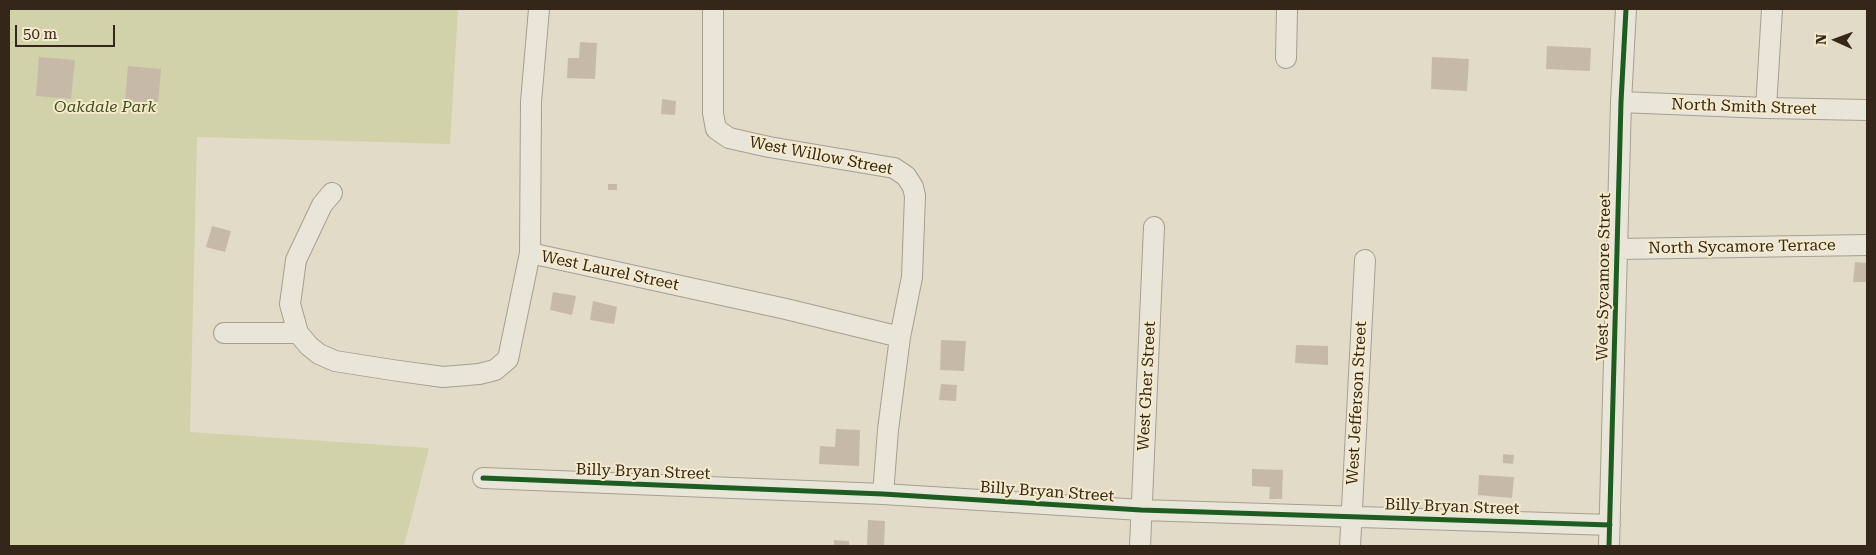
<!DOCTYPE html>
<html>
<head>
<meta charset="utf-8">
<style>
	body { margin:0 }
	#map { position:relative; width:1876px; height:555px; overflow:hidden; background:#e2dbc7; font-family:"Roboto Serif",serif }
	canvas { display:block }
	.frame { position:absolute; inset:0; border:10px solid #34271a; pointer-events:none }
	.north { position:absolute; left:1811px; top:15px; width:50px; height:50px; -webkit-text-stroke:4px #f5eacb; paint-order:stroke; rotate:272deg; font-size:14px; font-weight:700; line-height:20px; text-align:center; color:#34271a }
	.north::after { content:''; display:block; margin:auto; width:18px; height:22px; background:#34271a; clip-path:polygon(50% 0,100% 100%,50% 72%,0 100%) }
	.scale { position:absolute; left:15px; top:25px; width:100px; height:22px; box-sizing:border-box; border:2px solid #34271a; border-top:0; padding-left:6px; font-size:15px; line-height:18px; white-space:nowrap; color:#34271a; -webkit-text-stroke:4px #f5eacb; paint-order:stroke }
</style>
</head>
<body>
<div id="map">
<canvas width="1876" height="555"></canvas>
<div class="frame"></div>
<div class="north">N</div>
<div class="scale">50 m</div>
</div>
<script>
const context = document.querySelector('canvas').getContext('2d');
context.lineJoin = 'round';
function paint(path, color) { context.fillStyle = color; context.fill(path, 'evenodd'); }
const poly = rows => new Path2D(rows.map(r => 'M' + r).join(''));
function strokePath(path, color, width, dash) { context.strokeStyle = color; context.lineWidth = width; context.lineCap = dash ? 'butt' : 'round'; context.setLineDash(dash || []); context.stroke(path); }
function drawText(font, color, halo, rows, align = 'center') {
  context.font = font + ' "Roboto Serif",serif'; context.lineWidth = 4; context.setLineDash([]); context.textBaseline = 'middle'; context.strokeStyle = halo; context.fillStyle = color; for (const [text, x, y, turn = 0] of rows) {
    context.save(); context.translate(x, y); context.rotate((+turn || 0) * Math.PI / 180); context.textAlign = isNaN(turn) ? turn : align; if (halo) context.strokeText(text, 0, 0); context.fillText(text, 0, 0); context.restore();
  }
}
paint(poly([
	[9,9,458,9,450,144,197,137,190,432,429,448,404,546,9,546]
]), '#d1d2a9');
paint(poly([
	[580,42,597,43,595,79,567,78,568,58,579,58],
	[1547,46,1591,48,1590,71,1546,69],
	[39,57,75,60,71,99,36,96],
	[1432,57,1469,59,1467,91,1431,89],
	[128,66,161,69,158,104,125,101],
	[662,99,676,101,675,115,661,114],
	[608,184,617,184,617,190,608,190],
	[212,226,231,231,225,252,206,247],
	[1855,262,1867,263,1867,282,1853,282],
	[553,292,576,296,572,315,550,310],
	[593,301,617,307,614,324,590,320],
	[941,340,966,341,964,371,940,370],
	[1296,345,1328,346,1328,365,1295,363],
	[941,384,957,385,956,401,939,400],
	[836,429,860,430,859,466,819,464,820,446,835,447],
	[1503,454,1514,455,1513,464,1503,463],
	[1252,469,1283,470,1282,499,1269,499,1270,487,1252,486],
	[1479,475,1514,477,1512,498,1478,495],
	[868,520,885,521,884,546,867,546],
	[834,540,849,541,849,546,834,546]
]), '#c6b9a8');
const minor = poly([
	[713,9,713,113,716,129,729,138,769,147,894,168,906,176,913,187,915,196,912,277,900,337,888,430,883,494],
	[1286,58,1287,9],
	[1621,102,1766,108,1867,110],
	[1766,108,1772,9],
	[1617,249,1867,245],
	[530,253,786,309,900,337],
	[224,333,298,333,309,346,319,354,335,361,392,370,443,377,479,374,495,370,508,359,530,253,531,102,539,9],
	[298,333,290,304,296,260,322,205,332,193],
	[483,478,883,494,1141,510,1610,525],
	[1140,546,1154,227],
	[1350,546,1365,260],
	[1609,546,1621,102,1626,9]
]);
strokePath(minor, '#a69f91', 22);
strokePath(minor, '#eae5d9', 20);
strokePath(poly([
	[483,478,883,494,1141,510,1610,525],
	[1609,546,1621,102,1626,9]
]), '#1b5e20', 5);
drawText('italic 16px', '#435021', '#f5eacb', [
	["Oakdale Park",105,107]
]);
drawText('16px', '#34271a', '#f5eacb', [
	["North Smith Street",1744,107,2],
	["West Willow Street",821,156,11],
	["North Sycamore Terrace",1742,247,-1],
	["West Laurel Street",610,271,12],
	["West Sycamore Street",1604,277,-89],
	["West Gher Street",1147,386,-87],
	["West Jefferson Street",1357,403,-87],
	["Billy Bryan Street",643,472,2],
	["Billy Bryan Street",1047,492,4],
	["Billy Bryan Street",1452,507,2]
]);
</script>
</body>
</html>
